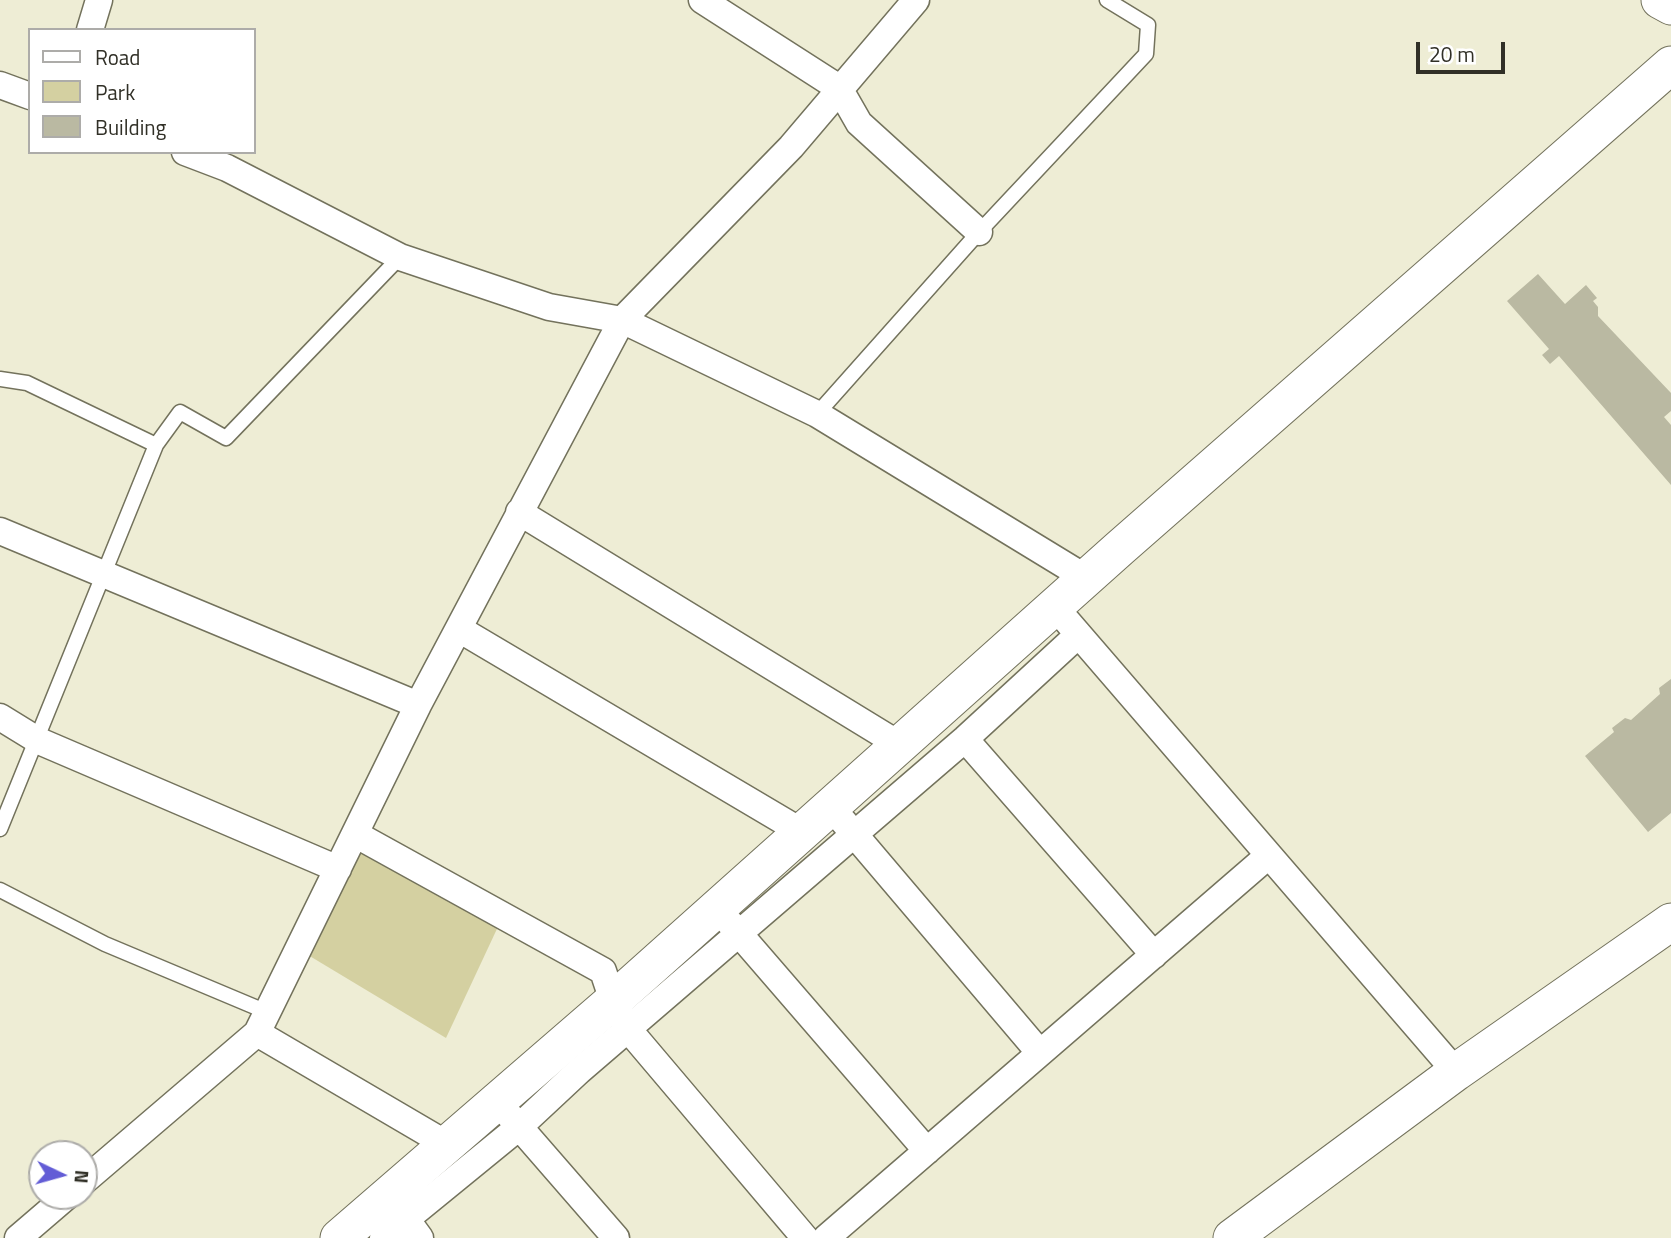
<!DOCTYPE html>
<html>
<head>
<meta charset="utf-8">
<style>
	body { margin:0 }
	#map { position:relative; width:1671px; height:1238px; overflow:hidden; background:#eeedd5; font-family:"Titillium Web",sans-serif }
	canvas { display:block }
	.legend { position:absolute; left:28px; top:28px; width:228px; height:126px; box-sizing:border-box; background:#fff; border:2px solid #adaca9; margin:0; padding:9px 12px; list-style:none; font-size:21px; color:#313027 }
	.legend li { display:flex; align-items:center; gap:14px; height:35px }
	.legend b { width:35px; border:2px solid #adaca9 }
	.north { position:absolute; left:28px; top:1140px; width:70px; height:70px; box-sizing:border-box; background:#fff; border:2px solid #adaca9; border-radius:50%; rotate:95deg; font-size:19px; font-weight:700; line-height:28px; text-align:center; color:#313027 }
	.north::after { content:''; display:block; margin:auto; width:24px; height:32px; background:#635dd6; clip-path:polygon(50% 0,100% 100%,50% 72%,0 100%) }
	.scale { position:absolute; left:1416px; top:42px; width:89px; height:32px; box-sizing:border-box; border:4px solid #313027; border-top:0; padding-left:9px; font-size:21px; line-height:24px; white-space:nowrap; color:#313027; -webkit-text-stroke:5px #fff; paint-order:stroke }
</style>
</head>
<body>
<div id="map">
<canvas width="1671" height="1238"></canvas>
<ul class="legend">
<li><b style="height:9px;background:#fff"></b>Road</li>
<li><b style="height:19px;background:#d4d0a1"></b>Park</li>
<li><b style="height:19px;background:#bab9a2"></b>Building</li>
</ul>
<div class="north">N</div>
<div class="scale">20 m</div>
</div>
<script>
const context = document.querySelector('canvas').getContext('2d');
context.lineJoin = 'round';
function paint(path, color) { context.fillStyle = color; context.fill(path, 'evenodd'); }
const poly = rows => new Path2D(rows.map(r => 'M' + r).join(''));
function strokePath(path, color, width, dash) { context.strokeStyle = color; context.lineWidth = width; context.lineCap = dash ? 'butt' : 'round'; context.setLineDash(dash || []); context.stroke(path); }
paint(poly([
	[355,834,503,916,446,1038,298,949]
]), '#d4d0a1');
paint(poly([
	[1538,274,1565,304,1586,285,1597,298,1593,301,1598,307,1598,316,1671,393,1671,411,1664,417,1671,425,1671,485,1559,356,1550,364,1542,355,1549,349,1507,301],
	[1671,679,1671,813,1648,832,1585,756,1614,732,1612,728,1625,718,1631,720,1660,694,1659,688]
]), '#bab9a2');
const lane = poly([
	[0,379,27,383,156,445],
	[817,414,979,232,1146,54,1148,25,1107,0],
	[0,829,156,445,180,412,226,438,400,257],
	[0,890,105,944,267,1012]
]);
const street = poly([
	[702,0,839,88,859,123,979,232],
	[90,30,99,0],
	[0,85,30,96],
	[185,152,227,168,400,257,549,307,622,320,817,414,1086,578],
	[519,512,900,745],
	[0,531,418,705],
	[1067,621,1456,1072],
	[459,629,802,832],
	[0,717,39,741,338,869],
	[965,739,1154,955],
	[843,821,1040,1053],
	[355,834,603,971,613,1001,628,1029,805,1238],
	[729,922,927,1151],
	[257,1033,448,1145],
	[509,1115,616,1238],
	[84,1181,257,1033,418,705,622,320,791,147,916,0],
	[396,1205,420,1238],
	[18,1238,67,1196],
	[383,1238,519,1127,579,1071,965,739,1078,635],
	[826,1238,1268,856]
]);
const secondary = poly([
	[1660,0,1671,6],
	[339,1238,613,1001,1120,548,1671,65],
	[1232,1238,1456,1072,1671,922]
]);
strokePath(lane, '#73725c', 17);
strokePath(street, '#73725c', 29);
strokePath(secondary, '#73725c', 39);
strokePath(lane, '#fff', 14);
strokePath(street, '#fff', 26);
strokePath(secondary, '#fff', 37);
</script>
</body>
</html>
